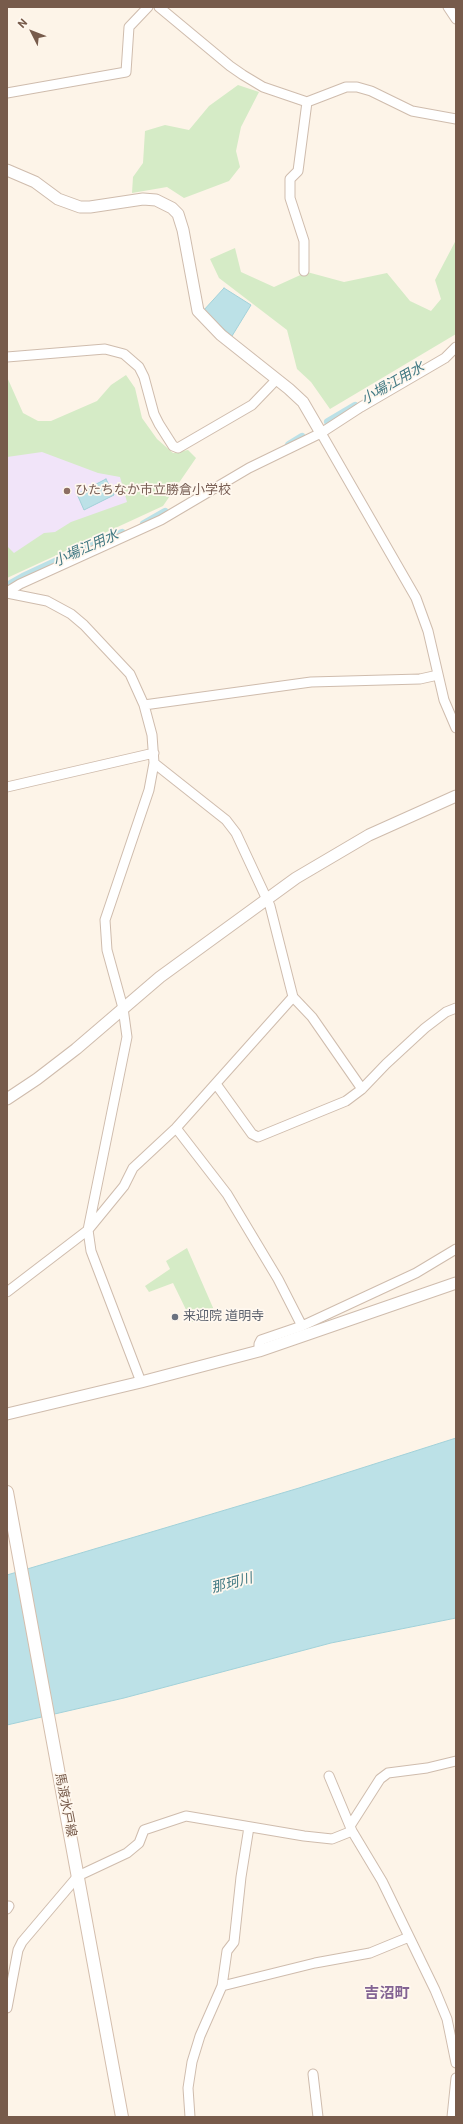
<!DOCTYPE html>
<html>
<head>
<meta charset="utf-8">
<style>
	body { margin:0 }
	#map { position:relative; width:463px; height:2124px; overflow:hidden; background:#fdf4e8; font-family:Roboto,sans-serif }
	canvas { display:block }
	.frame { position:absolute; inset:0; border:8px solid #775b4b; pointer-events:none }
	.north { position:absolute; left:12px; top:12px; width:40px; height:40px; -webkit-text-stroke:3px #fff8ef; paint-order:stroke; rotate:312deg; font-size:11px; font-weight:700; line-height:16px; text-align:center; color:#775b4b }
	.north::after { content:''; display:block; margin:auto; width:14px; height:18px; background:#775b4b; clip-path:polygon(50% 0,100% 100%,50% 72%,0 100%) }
</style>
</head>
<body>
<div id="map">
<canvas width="463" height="2124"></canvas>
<div class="frame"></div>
<div class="north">N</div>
</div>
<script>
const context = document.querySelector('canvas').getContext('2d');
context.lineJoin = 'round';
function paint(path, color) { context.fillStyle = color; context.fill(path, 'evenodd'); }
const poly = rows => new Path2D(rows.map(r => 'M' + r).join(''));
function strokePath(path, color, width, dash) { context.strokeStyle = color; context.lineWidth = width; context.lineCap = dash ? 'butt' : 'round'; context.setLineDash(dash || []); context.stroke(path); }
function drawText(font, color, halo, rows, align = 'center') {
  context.font = font + ' Roboto,"Noto Sans JP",sans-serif'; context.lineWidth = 3.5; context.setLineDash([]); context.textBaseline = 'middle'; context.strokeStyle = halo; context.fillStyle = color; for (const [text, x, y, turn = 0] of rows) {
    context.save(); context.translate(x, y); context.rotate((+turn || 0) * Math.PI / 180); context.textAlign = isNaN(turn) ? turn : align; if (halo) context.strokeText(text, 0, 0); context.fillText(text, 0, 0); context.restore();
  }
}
paint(poly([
	[39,445,121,467,135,514,7,560,7,446]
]), '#f1e4f9');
paint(poly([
	[238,85,259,92,241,127,236,151,240,167,229,181,184,198,167,187,132,193,133,177,143,163,145,131,165,125,189,130,209,106],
	[456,240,456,334,330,409,311,382,297,369,287,330,219,278,210,259,235,248,241,272,274,287,307,272,344,282,387,273,410,301,431,311,441,299,435,280],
	[126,375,135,388,142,418,157,439,173,453,188,450,196,458,163,506,7,578,7,546,14,553,44,533,55,532,71,522,127,502,120,477,98,473,42,452,7,457,7,377,23,413,38,421,51,421,97,401,111,385],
	[187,1248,214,1310,192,1322,173,1283,149,1292,145,1286,170,1269,166,1261]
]), '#d5ebc6');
const water = poly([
	[224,288,251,305,232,336,203,311,224,288],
	[106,479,114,495,84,510,77,494,106,479],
	[456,1438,456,1618,331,1643,124,1698,7,1725,7,1575,299,1488,456,1438]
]);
paint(water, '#bce1e7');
strokePath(water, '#a2d1d9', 1);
strokePath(poly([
	[328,422,355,406],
	[289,445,302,437],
	[144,524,165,512],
	[7,586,23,577,81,550,122,533]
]), '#bce1e7', 8);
const minor = poly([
	[159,7,230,66,243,75,263,87,307,102],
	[448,7,456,19],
	[7,93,126,72,129,27,148,7],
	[304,271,304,241,290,198,290,179,298,171,307,102,346,87,357,87,371,91,412,111,456,119],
	[7,357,105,349,124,354,139,367,144,377,154,414,159,424,173,446,178,448,252,405,277,379],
	[321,433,416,598,428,631,444,700,456,728],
	[7,592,20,584,161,520,249,468,321,433,361,407,445,358,456,347],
	[7,593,47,601,71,614,84,625,130,674,144,705,152,735,154,763,149,790,105,920,107,950,123,1008,127,1037,88,1230,91,1251,141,1382],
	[144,705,311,682,420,679,438,675],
	[154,763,226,820,236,833,270,906,293,997,312,1017,362,1089],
	[7,787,154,753],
	[216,1084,252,1134,258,1137,346,1101,362,1089,386,1064,425,1028,446,1012,456,1008],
	[176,1128,227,1194,278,1279,302,1326],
	[7,1292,88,1230,124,1186,133,1168,176,1128,293,997],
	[259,1351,259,1344,261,1340,302,1326,416,1273,456,1249],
	[329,1776,352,1831,382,1881,435,1990,447,2019,456,2063],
	[350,1826,380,1779,388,1773,427,1768,456,1761],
	[7,1909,9,1906],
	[222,1986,315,1963,370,1953,409,1937],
	[7,2008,18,1950,22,1942,78,1876,127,1853,139,1843,144,1830,186,1816,304,1836,332,1839,352,1831],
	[313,2074,318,2117],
	[190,2117,188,2088,192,2062,200,2036,222,1986,227,1951,234,1942,241,1877,249,1827],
	[452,2117,456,2078]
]);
const tertiary = poly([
	[7,170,35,182,58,199,80,207,90,207,143,199,156,200,172,208,178,214,183,230,198,311,221,335,289,389,303,402,321,433],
	[7,1099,37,1079,76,1049,160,977,296,878,369,835,456,796],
	[7,1414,141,1382,259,1351,456,1283]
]);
const secondary = poly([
	[7,1492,122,2117]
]);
strokePath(minor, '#cfbcad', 11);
strokePath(tertiary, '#cfbcad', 13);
strokePath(secondary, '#d4bead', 14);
strokePath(minor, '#fff', 9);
strokePath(tertiary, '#fff', 11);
strokePath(secondary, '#fff', 12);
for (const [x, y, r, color] of [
	[67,491,4,"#8d6e63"],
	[175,1317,4,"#6b7280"]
]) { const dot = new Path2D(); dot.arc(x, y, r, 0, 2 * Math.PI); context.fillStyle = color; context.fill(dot); strokePath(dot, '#fff8ef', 1.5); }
drawText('13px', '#785e54', '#fff8ef', [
	["ひたちなか市立勝倉小学校",75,491]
], 'left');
drawText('13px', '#5b616d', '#fff8ef', [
	["来迎院 道明寺",183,1317]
], 'left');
drawText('13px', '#775b4b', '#fff8ef', [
	["馬渡水戸線",65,1805,79]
]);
drawText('italic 14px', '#427983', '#fff8ef', [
	["小場江用水",393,384,-30],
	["小場江用水",86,549,-24],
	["那珂川",232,1584,-15]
]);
drawText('bold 15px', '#836393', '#fff8ef', [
	["吉沼町",387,1994]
]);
</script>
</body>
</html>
